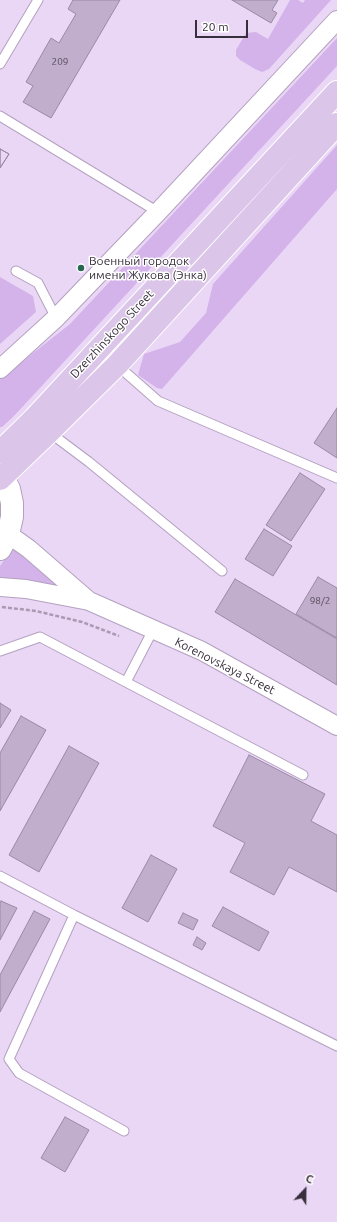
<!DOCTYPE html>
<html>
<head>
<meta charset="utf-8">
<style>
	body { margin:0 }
	#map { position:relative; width:337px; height:1222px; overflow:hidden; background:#ead7f6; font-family:Ubuntu,sans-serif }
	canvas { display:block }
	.north { position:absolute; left:285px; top:1170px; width:40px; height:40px; -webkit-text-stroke:3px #fff; paint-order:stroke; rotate:22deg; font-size:11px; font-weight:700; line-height:16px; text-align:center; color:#372f3b }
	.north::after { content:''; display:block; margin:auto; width:14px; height:18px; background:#372f3b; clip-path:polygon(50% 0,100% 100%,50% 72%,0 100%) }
	.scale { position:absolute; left:195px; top:20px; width:53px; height:18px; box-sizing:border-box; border:2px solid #372f3b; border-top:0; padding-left:5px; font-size:12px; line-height:14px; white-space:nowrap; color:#372f3b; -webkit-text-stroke:3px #fff; paint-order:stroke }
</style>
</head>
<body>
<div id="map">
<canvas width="337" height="1222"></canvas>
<div class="north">С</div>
<div class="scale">20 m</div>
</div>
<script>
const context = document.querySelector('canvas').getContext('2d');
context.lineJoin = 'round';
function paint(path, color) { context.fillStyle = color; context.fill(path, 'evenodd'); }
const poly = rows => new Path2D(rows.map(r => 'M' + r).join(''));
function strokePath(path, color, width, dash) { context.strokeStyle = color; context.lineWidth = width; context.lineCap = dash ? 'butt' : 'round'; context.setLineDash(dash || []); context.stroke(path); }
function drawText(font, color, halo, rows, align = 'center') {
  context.font = font + ' Ubuntu,sans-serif'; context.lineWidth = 3; context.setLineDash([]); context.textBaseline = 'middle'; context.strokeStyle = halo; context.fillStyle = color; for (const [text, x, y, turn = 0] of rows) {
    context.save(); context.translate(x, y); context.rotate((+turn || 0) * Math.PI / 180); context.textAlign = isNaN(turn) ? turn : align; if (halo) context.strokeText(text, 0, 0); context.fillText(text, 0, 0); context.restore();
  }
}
paint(poly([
	[290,0,298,0,303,3,305,0,331,0,269,69,262,72,255,69,240,60,236,56,236,50,246,33,256,32,268,39],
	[337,38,337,66,14,416,2,427,0,427,0,379,70,324],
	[337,145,337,189,162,389,157,388,138,375,144,354,180,342,206,313,213,284],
	[0,277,33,296,36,312,0,344],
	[12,542,72,592,0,582,0,566,7,556]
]), '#d4b3ea');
const building = poly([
	[73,0,120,0,51,118,23,102,33,86,26,82,51,38,59,43,76,14,68,9,73,0],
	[232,0,278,0,272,10,277,13,271,23,232,0],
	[0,149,9,154,0,168,0,149],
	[0,149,9,154,0,168,0,149],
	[337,408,337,458,314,443,337,408],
	[300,473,325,489,291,541,266,525,300,473],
	[264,529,292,546,273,576,245,559,264,529],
	[318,577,337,588,337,638,296,614,318,577],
	[235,579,337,639,337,685,215,612,235,579],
	[0,703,11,710,0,728,0,703],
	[21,716,46,730,0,811,0,753,21,716],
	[69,746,99,763,39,872,9,855,69,746],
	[249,755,325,794,311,821,337,835,337,892,289,867,274,895,230,872,245,843,213,826,249,755],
	[151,855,177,869,148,922,122,908,151,855],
	[1,901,17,908,0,940,0,903,1,901],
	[223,907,269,932,259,951,212,926,223,907],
	[34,911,50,919,0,1012,0,975,34,911],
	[183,913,198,920,193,930,178,923,183,913],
	[197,937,206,943,202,950,193,945,197,937],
	[65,1117,89,1130,65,1172,41,1158,65,1117]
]);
paint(building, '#c0aecc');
strokePath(building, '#9a89a6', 1);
const lane = poly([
	[0,64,38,0],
	[0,116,158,212],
	[16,271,38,283,56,318],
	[117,365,158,401,337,478],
	[49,432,89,462,222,571],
	[0,651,40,637,303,775],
	[126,682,153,630],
	[0,876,74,915,337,1046],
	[74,915,9,1059,19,1073,124,1131]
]);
const street = poly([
	[0,369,56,318,158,212,337,20],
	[8,534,29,549,89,601],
	[0,587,26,589,89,601,202,651,337,726]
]);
const secondary = poly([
	[0,472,9,489,12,503,12,517,8,534,0,549]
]);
const primary = poly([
	[0,452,34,419,337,92],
	[0,479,49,432,117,365,337,124]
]);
strokePath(lane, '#b3a1bf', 11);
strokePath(street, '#b3a1bf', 20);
strokePath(secondary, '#b3a1bf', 24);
strokePath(primary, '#fff', 24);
strokePath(poly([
	[2,607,36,611,82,622,119,636]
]), '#a99ab2', 2.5, [4, 2]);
strokePath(lane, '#fff', 9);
strokePath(street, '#fff', 18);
strokePath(secondary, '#fff', 22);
strokePath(primary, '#dbc6e9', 22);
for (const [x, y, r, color] of [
	[81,268,4,"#296753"]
]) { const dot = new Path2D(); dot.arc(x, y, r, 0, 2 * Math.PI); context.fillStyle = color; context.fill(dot); strokePath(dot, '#fff', 1.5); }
drawText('10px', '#594f5f', null, [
	["209",60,62],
	["98/2",320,601]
]);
drawText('12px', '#372f3b', '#fff', [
	["Военный городок",89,261],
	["имени Жукова (Энка)",89,275]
], 'left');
drawText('12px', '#372f3b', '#fff', [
	["Dzerzhinskogo Street",112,334,-47],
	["Korenovskaya Street",225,666,27]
]);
</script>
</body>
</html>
